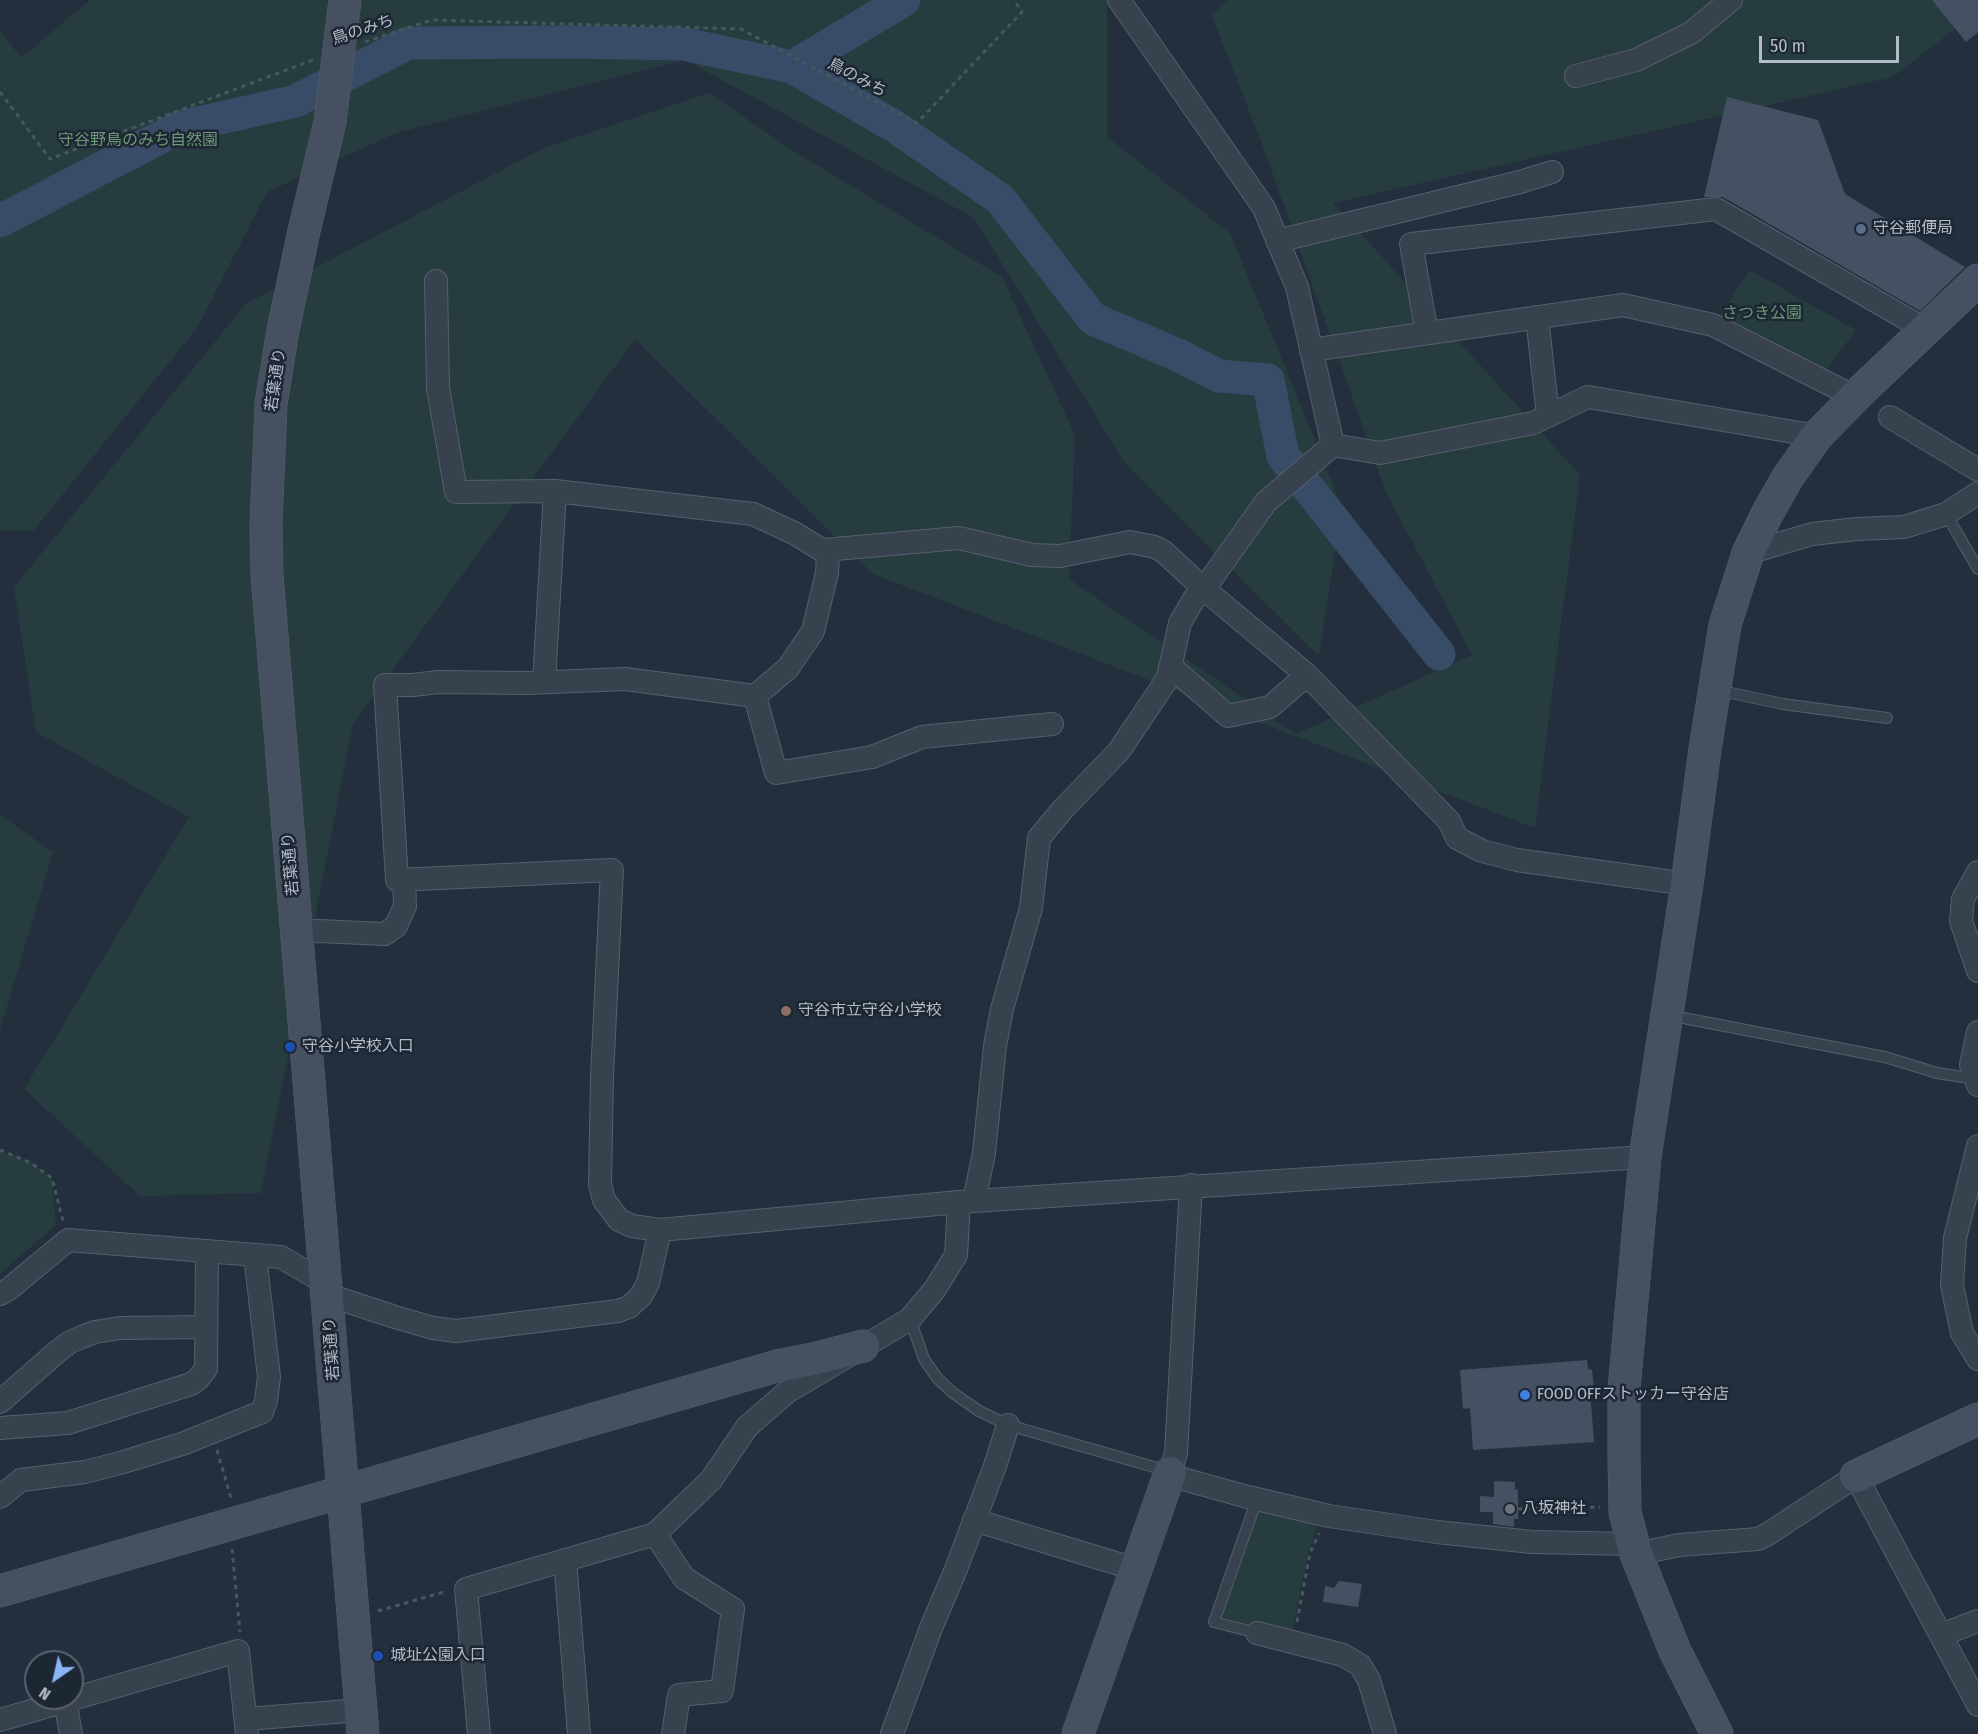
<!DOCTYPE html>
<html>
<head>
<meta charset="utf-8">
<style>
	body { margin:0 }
	#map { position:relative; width:1978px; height:1734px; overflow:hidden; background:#242f3e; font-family:"Fira Sans Condensed",sans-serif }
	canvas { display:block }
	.north { position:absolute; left:24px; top:1650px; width:60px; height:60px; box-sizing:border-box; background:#1d2633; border:2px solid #59626f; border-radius:50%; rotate:214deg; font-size:16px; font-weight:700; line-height:24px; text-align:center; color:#b4bcc9 }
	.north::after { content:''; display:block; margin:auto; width:21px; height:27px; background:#8ab4f8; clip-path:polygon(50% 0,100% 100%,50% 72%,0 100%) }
	.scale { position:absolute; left:1759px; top:36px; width:140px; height:27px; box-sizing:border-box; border:3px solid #b4bcc9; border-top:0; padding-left:8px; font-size:18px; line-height:21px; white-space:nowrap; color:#b4bcc9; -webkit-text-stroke:4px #1d2633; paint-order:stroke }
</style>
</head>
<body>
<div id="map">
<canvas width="1978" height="1734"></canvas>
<div class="north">N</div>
<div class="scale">50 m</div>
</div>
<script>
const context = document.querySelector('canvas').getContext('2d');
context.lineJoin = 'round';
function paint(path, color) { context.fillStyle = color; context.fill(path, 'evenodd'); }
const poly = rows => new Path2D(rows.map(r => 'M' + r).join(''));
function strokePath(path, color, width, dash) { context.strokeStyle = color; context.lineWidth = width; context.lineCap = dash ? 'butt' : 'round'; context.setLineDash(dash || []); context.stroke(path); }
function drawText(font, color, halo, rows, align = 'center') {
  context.font = font + ' "Fira Sans Condensed","Noto Sans JP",sans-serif'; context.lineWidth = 5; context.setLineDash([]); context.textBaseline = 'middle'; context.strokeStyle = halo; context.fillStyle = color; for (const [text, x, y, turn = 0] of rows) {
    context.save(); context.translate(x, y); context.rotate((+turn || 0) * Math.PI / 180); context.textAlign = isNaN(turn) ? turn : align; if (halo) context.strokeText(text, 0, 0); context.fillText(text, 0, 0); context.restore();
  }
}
paint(poly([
	[90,0,1107,0,1107,137,1230,233,1342,506,1319,656,1124,462,974,218,685,60,396,133,267,192,197,328,33,531,0,530,0,30,21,58],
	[1228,0,1978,0,1978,11,1893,77,1333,203,1580,475,1535,828,873,574,635,339,353,724,261,1193,140,1196,24,1089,189,817,36,732,14,587,246,304,542,149,709,93,792,150,1002,277,1075,435,1069,579,1296,734,1472,655,1386,492,1264,149,1212,16],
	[1750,270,1856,330,1819,380,1713,325],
	[0,815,53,852,0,1030],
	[0,1150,31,1163,52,1178,56,1225,0,1274],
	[1260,1507,1320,1521,1308,1552,1291,1637,1219,1616]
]), '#263c3f');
strokePath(poly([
	[792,67,894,126,1000,199,1093,319,1178,355,1219,376,1268,380,1283,456,1439,654],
	[0,221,180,127,296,101,408,43,565,42,684,44,792,67,904,0]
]), '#394c67', 33);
paint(poly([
	[1932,0,1978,0,1978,32,1966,42],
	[1727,97,1818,120,1845,194,1965,267,1920,311,1723,197,1704,197],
	[1587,1360,1588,1369,1592,1370,1594,1389,1590,1391,1594,1442,1473,1450,1470,1408,1463,1409,1460,1370],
	[1494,1481,1515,1482,1515,1490,1518,1489,1518,1519,1514,1519,1514,1527,1493,1524,1493,1512,1480,1512,1480,1496,1494,1497],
	[1339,1581,1362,1584,1358,1607,1323,1602,1325,1586,1334,1588]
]), '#455162');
const lane = poly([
	[1946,514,1978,569],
	[1717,690,1783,704,1887,718],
	[1668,1015,1885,1057,1937,1073,1976,1079],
	[910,1319,924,1359,937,1378,953,1393,979,1411,1008,1425,1168,1471],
	[1257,1499,1214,1622,1257,1633]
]);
const street = poly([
	[1576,76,1636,60,1691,33,1731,0],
	[1277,241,1520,182,1552,172],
	[436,281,438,388,456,492,555,491,753,514,796,534,828,554,827,573,813,631,788,668,755,696,625,679,527,683,438,682,413,685,385,685,397,880,612,870,602,1076,600,1184,604,1200,619,1220,632,1226,660,1230],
	[1537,317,1548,416],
	[1427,333,1411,244,1716,209,1926,330],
	[1311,350,1623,305,1713,325,1853,396],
	[1890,417,1978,470],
	[1333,445,1380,453,1533,423,1588,397,1817,436],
	[824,550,959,538,1032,555,1060,556,1130,542,1155,547,1164,552,1204,589,1307,675,1449,821,1457,838,1482,851,1517,860,1687,884],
	[1748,553,1812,534,1857,529,1904,527,1946,514,1978,493],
	[1170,666,1228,716,1270,707,1307,675],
	[544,682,555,491],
	[755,696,776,773,872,757,922,737,1052,724],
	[1978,872,1963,899,1961,921,1978,971],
	[298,932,318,931,385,934,396,926,405,906,404,879],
	[1978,1032,1971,1065,1978,1085],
	[1978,1146,1955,1238,1952,1285,1962,1333,1978,1359],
	[1191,1185,1176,1453,1170,1473,1183,1479,1244,1496,1329,1516,1437,1532,1532,1542,1633,1544],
	[974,1201,984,1153,995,1046,1002,1009,1031,908,1039,838,1063,809,1119,751,1168,678,1180,623,1194,599,1204,589,1266,502,1333,445,1297,287,1264,208,1119,0],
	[0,1294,9,1289,68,1240,281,1257,327,1284],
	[328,1295,395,1317,433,1328,456,1331,618,1311,629,1307,641,1296,648,1283,660,1230,959,1202,1645,1157],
	[0,1402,58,1351,70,1342,82,1337,95,1332,120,1328,206,1327],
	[0,1428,68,1423,191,1384,198,1379,206,1369,207,1251],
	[0,1497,21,1480,85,1472,120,1463,182,1444,262,1412,266,1401,269,1377,255,1255],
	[974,1520,1135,1569],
	[655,1534,684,1578,733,1609,722,1691,679,1695,673,1734],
	[1636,1554,1679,1545,1758,1539,1768,1534,1856,1476,1978,1705],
	[565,1560,579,1734],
	[1257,1633,1343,1655,1360,1665,1369,1680,1385,1734],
	[1941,1635,1978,1621],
	[65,1701,71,1734],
	[246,1719,361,1710],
	[0,1720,238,1651,247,1734],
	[479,1734,466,1589,655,1534,711,1480,747,1427,787,1392,910,1319,935,1289,956,1255,959,1202],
	[892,1734,931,1628,956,1569,995,1466,1008,1425]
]);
const secondary = poly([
	[345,0,330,122,304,231,283,330,271,404,266,525,267,575,363,1734],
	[1856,1476,1978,1419],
	[0,1591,777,1366,813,1359,863,1346],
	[1078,1734,1170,1473],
	[1717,1734,1675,1651,1636,1554,1625,1512,1624,1457,1624,1389,1645,1157,1687,884,1705,749,1725,625,1748,553,1767,514,1788,477,1817,436,1861,391,1978,280]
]);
strokePath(lane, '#565f6c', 12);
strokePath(street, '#565f6c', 24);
strokePath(secondary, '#565f6c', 33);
strokePath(poly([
	[365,42,432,20,741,29,917,123,1022,12,1014,0],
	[0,92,50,159,313,60],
	[0,1150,31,1163,52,1178,63,1221],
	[217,1450,231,1498],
	[1518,1509,1600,1507],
	[232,1549,240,1632],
	[378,1611,447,1591],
	[1297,1622,1310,1553,1319,1533]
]), '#44595c', 3, [4.5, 4.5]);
strokePath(lane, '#38414e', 10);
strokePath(street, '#38414e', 22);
strokePath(secondary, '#465061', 32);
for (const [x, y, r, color] of [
	[1861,229,6,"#5c6f8a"],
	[786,1011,6,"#8d6e63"],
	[290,1047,6,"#1a4fb4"],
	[1525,1395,6,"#3f7fe0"],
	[1510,1509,6,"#6b7280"],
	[378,1656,6,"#1a4fb4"]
]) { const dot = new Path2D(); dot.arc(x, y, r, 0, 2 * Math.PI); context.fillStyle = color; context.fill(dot); strokePath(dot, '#1d2633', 2); }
drawText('16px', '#b4bcc9', '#1d2633', [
	["鳥のみち",363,30,-18],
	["鳥のみち",857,78,28],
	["若葉通り",276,380,-82],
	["若葉通り",291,864,-95],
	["若葉通り",332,1349,-94]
]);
drawText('16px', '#6b9a76', '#1d2633', [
	["守谷野鳥のみち自然園",138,141],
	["さつき公園",1762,314]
]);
drawText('16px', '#b4bcc9', '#1d2633', [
	["守谷郵便局",1873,229],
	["守谷市立守谷小学校",798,1011],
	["守谷小学校入口",302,1047],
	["FOOD OFFストッカー守谷店",1537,1395],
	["八坂神社",1522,1509],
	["城址公園入口",390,1656]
], 'left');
</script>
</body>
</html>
